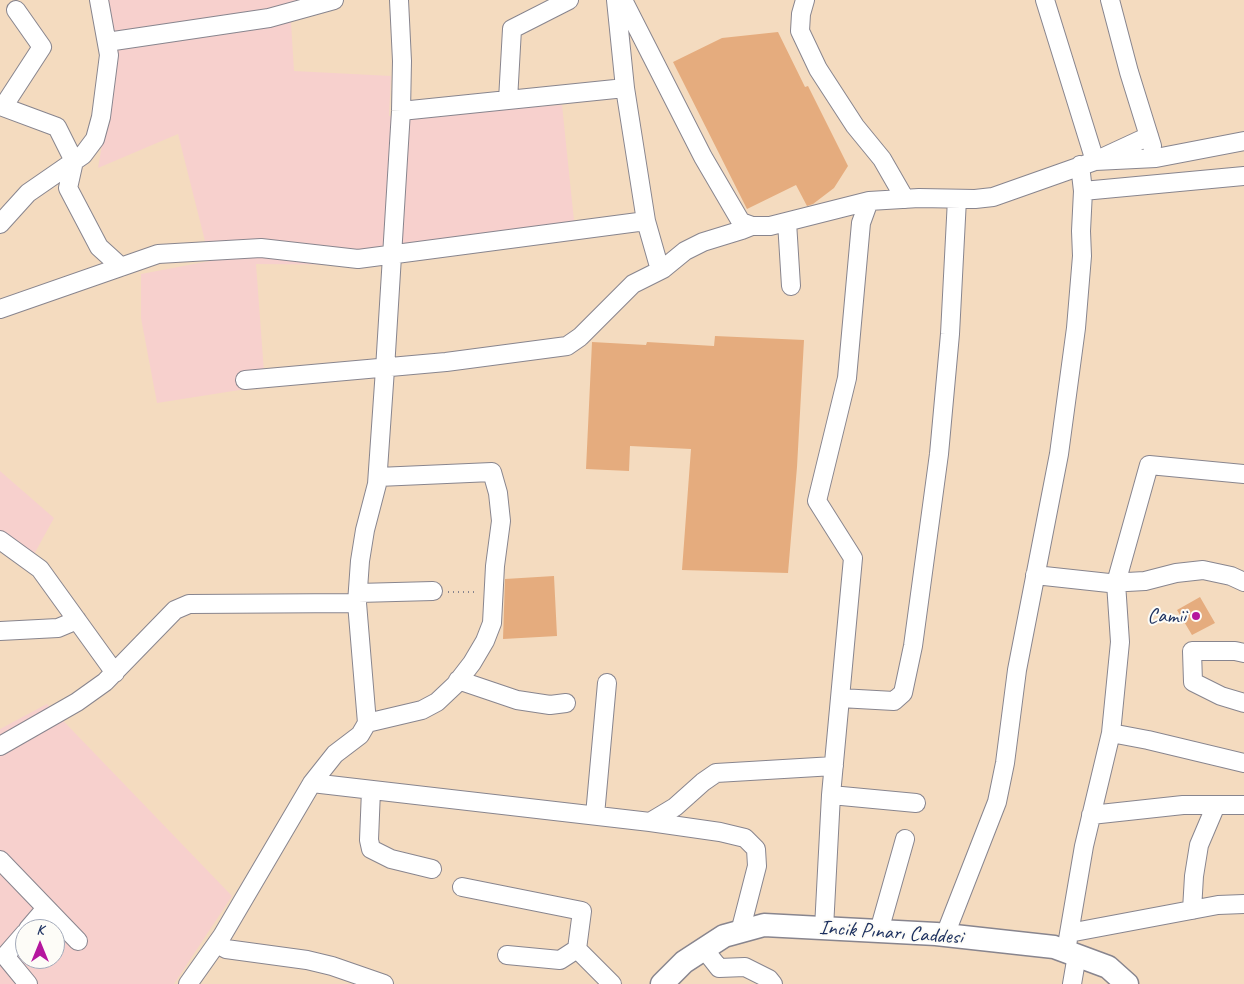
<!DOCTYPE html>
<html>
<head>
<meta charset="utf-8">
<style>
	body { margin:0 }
	#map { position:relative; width:1244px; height:984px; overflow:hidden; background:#f4dbbf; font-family:Caveat,sans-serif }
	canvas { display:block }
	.north { position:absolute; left:15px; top:919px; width:50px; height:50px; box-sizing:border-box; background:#fdfcf7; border:1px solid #a3aaba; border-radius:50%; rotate:0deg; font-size:14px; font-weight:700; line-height:20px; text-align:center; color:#1b2f5e }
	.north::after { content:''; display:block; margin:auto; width:18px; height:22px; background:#b5179e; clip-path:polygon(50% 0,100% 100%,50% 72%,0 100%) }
</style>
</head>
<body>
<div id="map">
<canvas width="1244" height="984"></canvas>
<div class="north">K</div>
</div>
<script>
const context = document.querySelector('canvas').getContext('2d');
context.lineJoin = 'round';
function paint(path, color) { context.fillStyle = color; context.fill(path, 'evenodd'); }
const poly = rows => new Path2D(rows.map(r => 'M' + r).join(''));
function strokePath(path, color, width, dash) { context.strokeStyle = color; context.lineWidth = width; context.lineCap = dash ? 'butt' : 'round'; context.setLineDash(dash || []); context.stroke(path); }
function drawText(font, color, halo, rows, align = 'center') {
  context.font = font + ' Caveat,sans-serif'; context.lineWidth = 4; context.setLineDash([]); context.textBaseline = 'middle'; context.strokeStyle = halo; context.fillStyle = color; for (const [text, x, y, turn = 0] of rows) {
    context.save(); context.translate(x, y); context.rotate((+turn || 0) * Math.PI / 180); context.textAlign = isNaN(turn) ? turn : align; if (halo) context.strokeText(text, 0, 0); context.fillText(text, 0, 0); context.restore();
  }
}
paint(poly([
	[108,0,302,0,290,6,294,71,391,76,389,116,562,105,576,240,374,265,256,264,265,386,157,403,141,318,141,274,210,261,178,134,98,168,115,69],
	[0,471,54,518,27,567,0,549],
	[47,704,232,896,174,984,0,984,0,729],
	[25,929,55,929,55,959,25,959]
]), '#f7d0cd');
paint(poly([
	[778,32,805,87,808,86,848,166,834,188,813,204,807,206,796,185,747,209,673,62,722,38],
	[715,336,804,340,797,467,788,573,682,570,691,449,630,446,629,471,586,469,592,342,646,345,647,342,714,346],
	[554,576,557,636,503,639,505,579],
	[1200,597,1215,623,1192,635,1177,610]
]), '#e5ac7e');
const minor = poly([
	[616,0,625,88,646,221,660,270],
	[623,0,703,157,741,222,752,226,770,226,869,201,919,198,975,199,993,197,1095,161,1149,136],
	[805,0,801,14,800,31,818,69,855,126,882,159,905,199],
	[1045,0,1095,161,1156,158,1244,141],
	[1110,0,1129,72,1152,146],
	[16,10,42,47,3,107,57,127,74,161,68,188,99,247,121,267],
	[107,42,269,18,334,0],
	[508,100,625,88],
	[401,111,508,100,512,29,569,0],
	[1083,191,1244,176],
	[787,222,791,286],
	[0,224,28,193,83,155,95,139,101,117,109,55,99,0],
	[0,309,158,254,261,248,358,259,646,221],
	[245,380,446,362,567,346,580,337,633,284,663,269,685,251,703,242,742,230,752,226],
	[0,540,40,569,115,673],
	[1035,575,1109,583,1145,581,1176,573,1203,570,1231,576,1244,582],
	[358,593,433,591],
	[0,631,58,628,77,620],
	[1244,653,1235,651,1192,651,1193,682,1221,696,1244,703],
	[458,680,517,700,550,705,566,703],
	[840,698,853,558,817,501,847,378,861,223,869,201],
	[367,723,422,710,437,702,455,685,472,663,485,641,492,623,495,566,501,521,498,493,492,472,378,477],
	[1111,733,1120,642,1116,583,1149,465,1244,474],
	[0,746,77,702,105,682,175,610,189,604,357,603],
	[312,783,650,822,720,832,745,838,756,849,757,866,740,932],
	[371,790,369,840,371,849,391,859,432,869],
	[831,795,916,803],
	[595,815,607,683],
	[1091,815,1183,805,1244,805],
	[650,822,675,807,703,782,716,773,834,766],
	[0,860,78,941],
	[462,887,582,911,577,949,612,984],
	[1192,910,1194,876,1199,845,1216,805],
	[824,928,831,795,840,698,894,701,903,693,913,646,939,454,950,334,957,199],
	[28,929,46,908],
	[879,931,905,839],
	[25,933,5,956,28,984],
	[1069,933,1218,905,1244,904],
	[945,935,997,802,1005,763,1017,670,1059,454,1076,328,1082,256,1081,231,1083,191,1080,165],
	[217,944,226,949,307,960,332,966,384,984],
	[704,949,719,968,745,967,769,979,773,984],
	[1066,951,1084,846,1111,733,1148,740,1244,763],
	[507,955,560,960,577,949],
	[188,984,222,936,312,783,335,754,360,735,367,723,357,603,360,561,365,530,377,484,385,369,401,111,402,61,399,0],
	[1072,984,1077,955]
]);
const major = poly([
	[662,984,684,962,724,936,764,925,936,934,1054,947,1108,967,1127,984]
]);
strokePath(minor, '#88858e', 20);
strokePath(major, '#88858e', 25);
strokePath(poly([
	[448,592,478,592]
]), '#88858e', 2, [1, 4]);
strokePath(minor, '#fff', 18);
strokePath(major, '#fff', 22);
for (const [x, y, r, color] of [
	[1196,616,5,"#b5179e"]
]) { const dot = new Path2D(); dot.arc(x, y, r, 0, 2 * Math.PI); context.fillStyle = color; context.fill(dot); strokePath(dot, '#fdfcf7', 2); }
drawText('21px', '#1b2f5e', '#fdfcf7', [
	["Camii",1186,616]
], 'right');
drawText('21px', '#1b2f5e', '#fdfcf7', [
	["Incik Pınarı Caddesi",891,933,4]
]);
</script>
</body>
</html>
